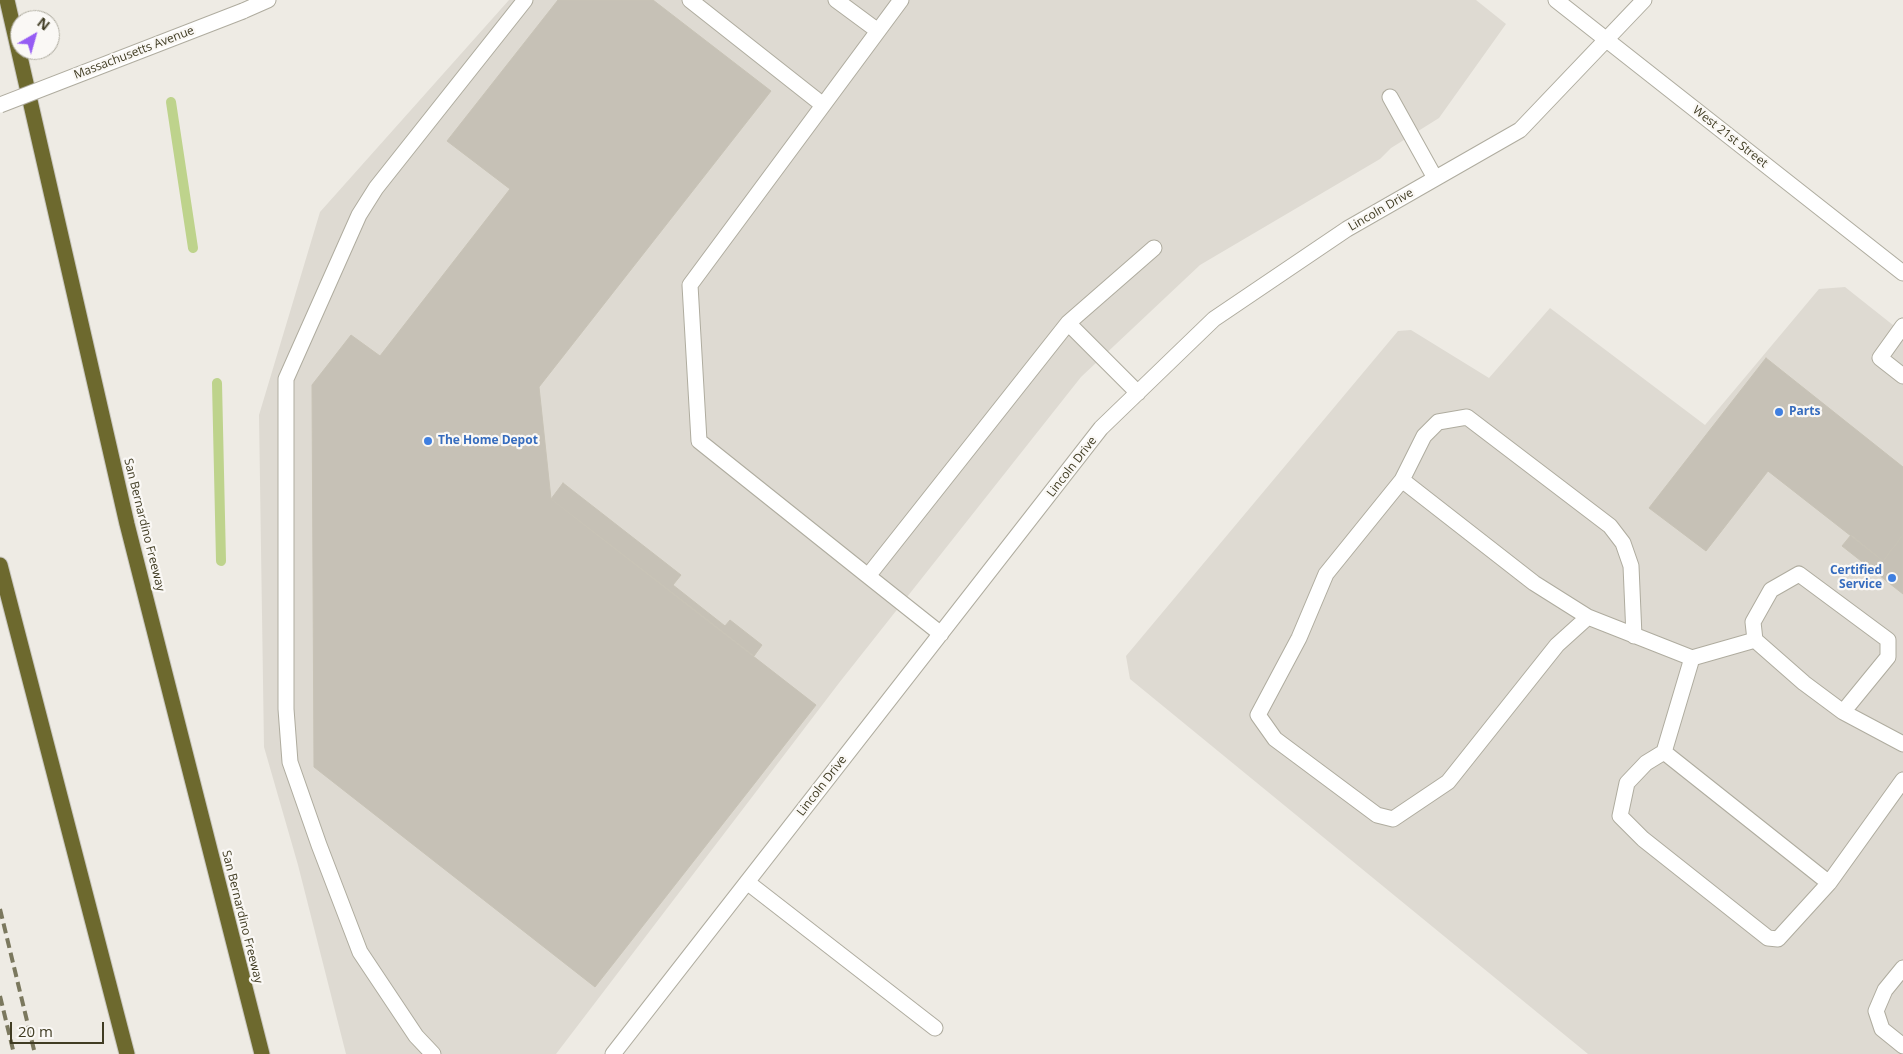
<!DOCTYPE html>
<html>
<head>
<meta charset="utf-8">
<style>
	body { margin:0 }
	#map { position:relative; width:1903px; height:1054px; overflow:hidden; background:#eeebe4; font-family:"Open Sans",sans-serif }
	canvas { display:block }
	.north { position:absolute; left:10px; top:10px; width:50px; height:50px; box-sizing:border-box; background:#faf8f5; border:1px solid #b0ada1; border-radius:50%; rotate:38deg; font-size:14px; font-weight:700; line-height:20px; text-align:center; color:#403c23 }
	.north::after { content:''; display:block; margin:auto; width:18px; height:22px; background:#965cf4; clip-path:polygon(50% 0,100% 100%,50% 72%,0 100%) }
	.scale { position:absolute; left:10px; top:1022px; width:94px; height:22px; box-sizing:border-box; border:2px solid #403c23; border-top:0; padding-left:6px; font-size:15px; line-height:18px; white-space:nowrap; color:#403c23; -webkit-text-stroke:4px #faf8f5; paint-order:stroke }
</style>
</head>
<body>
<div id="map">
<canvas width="1903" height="1054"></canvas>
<div class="north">N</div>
<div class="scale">20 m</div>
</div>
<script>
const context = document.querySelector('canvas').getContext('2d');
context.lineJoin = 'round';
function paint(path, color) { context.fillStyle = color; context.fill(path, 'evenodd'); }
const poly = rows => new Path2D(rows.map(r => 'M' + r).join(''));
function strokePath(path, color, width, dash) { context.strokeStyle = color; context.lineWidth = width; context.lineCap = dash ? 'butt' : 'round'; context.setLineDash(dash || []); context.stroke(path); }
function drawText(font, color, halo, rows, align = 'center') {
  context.font = font + ' "Open Sans",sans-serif'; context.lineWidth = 4.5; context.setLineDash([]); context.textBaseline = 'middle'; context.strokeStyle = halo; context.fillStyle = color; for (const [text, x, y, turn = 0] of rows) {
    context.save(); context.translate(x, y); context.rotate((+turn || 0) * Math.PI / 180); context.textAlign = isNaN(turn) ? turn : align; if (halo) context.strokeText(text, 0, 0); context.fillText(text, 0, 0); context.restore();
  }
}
paint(poly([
	[509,0,1476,0,1506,24,1439,118,1391,148,1380,159,1200,265,1081,377,839,683,556,1054,346,1054,298,865,264,747,259,415,320,212],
	[1845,287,1903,333,1903,1054,1588,1054,1130,679,1126,656,1398,331,1411,330,1489,378,1550,308,1705,425,1819,289]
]), '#dedad2');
strokePath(poly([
	[171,102,193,248],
	[217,383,221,561]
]), '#bed38c', 10);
const building = poly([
	[558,0,653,0,771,91,539,387,551,499,816,705,595,987,314,767,312,385,351,335,380,356,510,189,447,141,558,0],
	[1766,358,1903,467,1903,535,1883,561,1768,471,1706,551,1649,508,1766,358],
	[563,483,681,575,673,585,725,626,730,620,762,645,754,656,551,499,563,483],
	[1851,535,1883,561,1903,535,1903,594,1842,546,1851,535]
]);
paint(building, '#c6c1b6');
strokePath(building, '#c8c3b6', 1);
const minor = poly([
	[690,0,823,105],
	[836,0,878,31],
	[901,0,690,285,699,441,868,576,1068,323,1154,248],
	[1556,0,1903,273],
	[243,11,268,0],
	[1390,97,1435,178],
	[1068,323,1138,393],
	[1903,326,1880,358,1903,376],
	[1402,480,1424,436,1438,422,1467,417,1610,526,1623,543,1631,566,1634,636],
	[868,576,941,634],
	[1588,617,1557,645,1448,782,1393,819,1377,815,1275,739,1258,715,1299,638,1326,574,1402,480,1534,583,1588,617,1692,658,1755,640],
	[1692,658,1664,752,1829,883,1903,780],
	[1843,712,1888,657,1888,640,1799,574,1771,590,1753,622,1755,640,1804,683,1843,712,1903,744],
	[1664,752,1646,763,1627,783,1620,816,1643,839,1768,938,1778,939,1829,883],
	[747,882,935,1028],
	[1903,968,1885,990,1876,1011,1882,1029,1903,1046],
	[433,1054,416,1036,360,952,319,845,290,762,286,709,286,379,359,215,376,188,525,0],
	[613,1054,1101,428,1214,319,1347,229,1520,130,1644,0]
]);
const highway = poly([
	[7,0,127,524,262,1054],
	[0,565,127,1054]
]);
strokePath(minor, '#afac9f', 17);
strokePath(highway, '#cac8c1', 17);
strokePath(minor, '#fff', 15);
strokePath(highway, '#6d692e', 15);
strokePath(poly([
	[0,909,35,1054],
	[0,996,14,1054]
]), '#7b785e', 4, [10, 5]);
const minorBridge = poly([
	[0,105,243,11]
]);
strokePath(minorBridge, '#afac9f', 17, []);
strokePath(minorBridge, '#fff', 15);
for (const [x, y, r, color] of [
	[1779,412,5,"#3f7fe0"],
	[428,441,5,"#3f7fe0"],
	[1892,578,5,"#3f7fe0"]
]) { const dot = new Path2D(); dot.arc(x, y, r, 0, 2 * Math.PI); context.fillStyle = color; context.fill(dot); strokePath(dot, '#faf8f5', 2); }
drawText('12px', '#403c23', '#faf8f5', [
	["Massachusetts Avenue",134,53,-21],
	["West 21st Street",1730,137,38],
	["Lincoln Drive",1381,210,-30],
	["Lincoln Drive",1072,467,-52],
	["San Bernardino Freeway",144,525,76],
	["Lincoln Drive",822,786,-52],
	["San Bernardino Freeway",242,917,76]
]);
drawText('bold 12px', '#366cbe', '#faf8f5', [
	["Parts",1789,412],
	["The Home Depot",438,441],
	["Certified",1882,571,"right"],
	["Service",1882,585,"right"]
], 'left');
</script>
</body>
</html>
